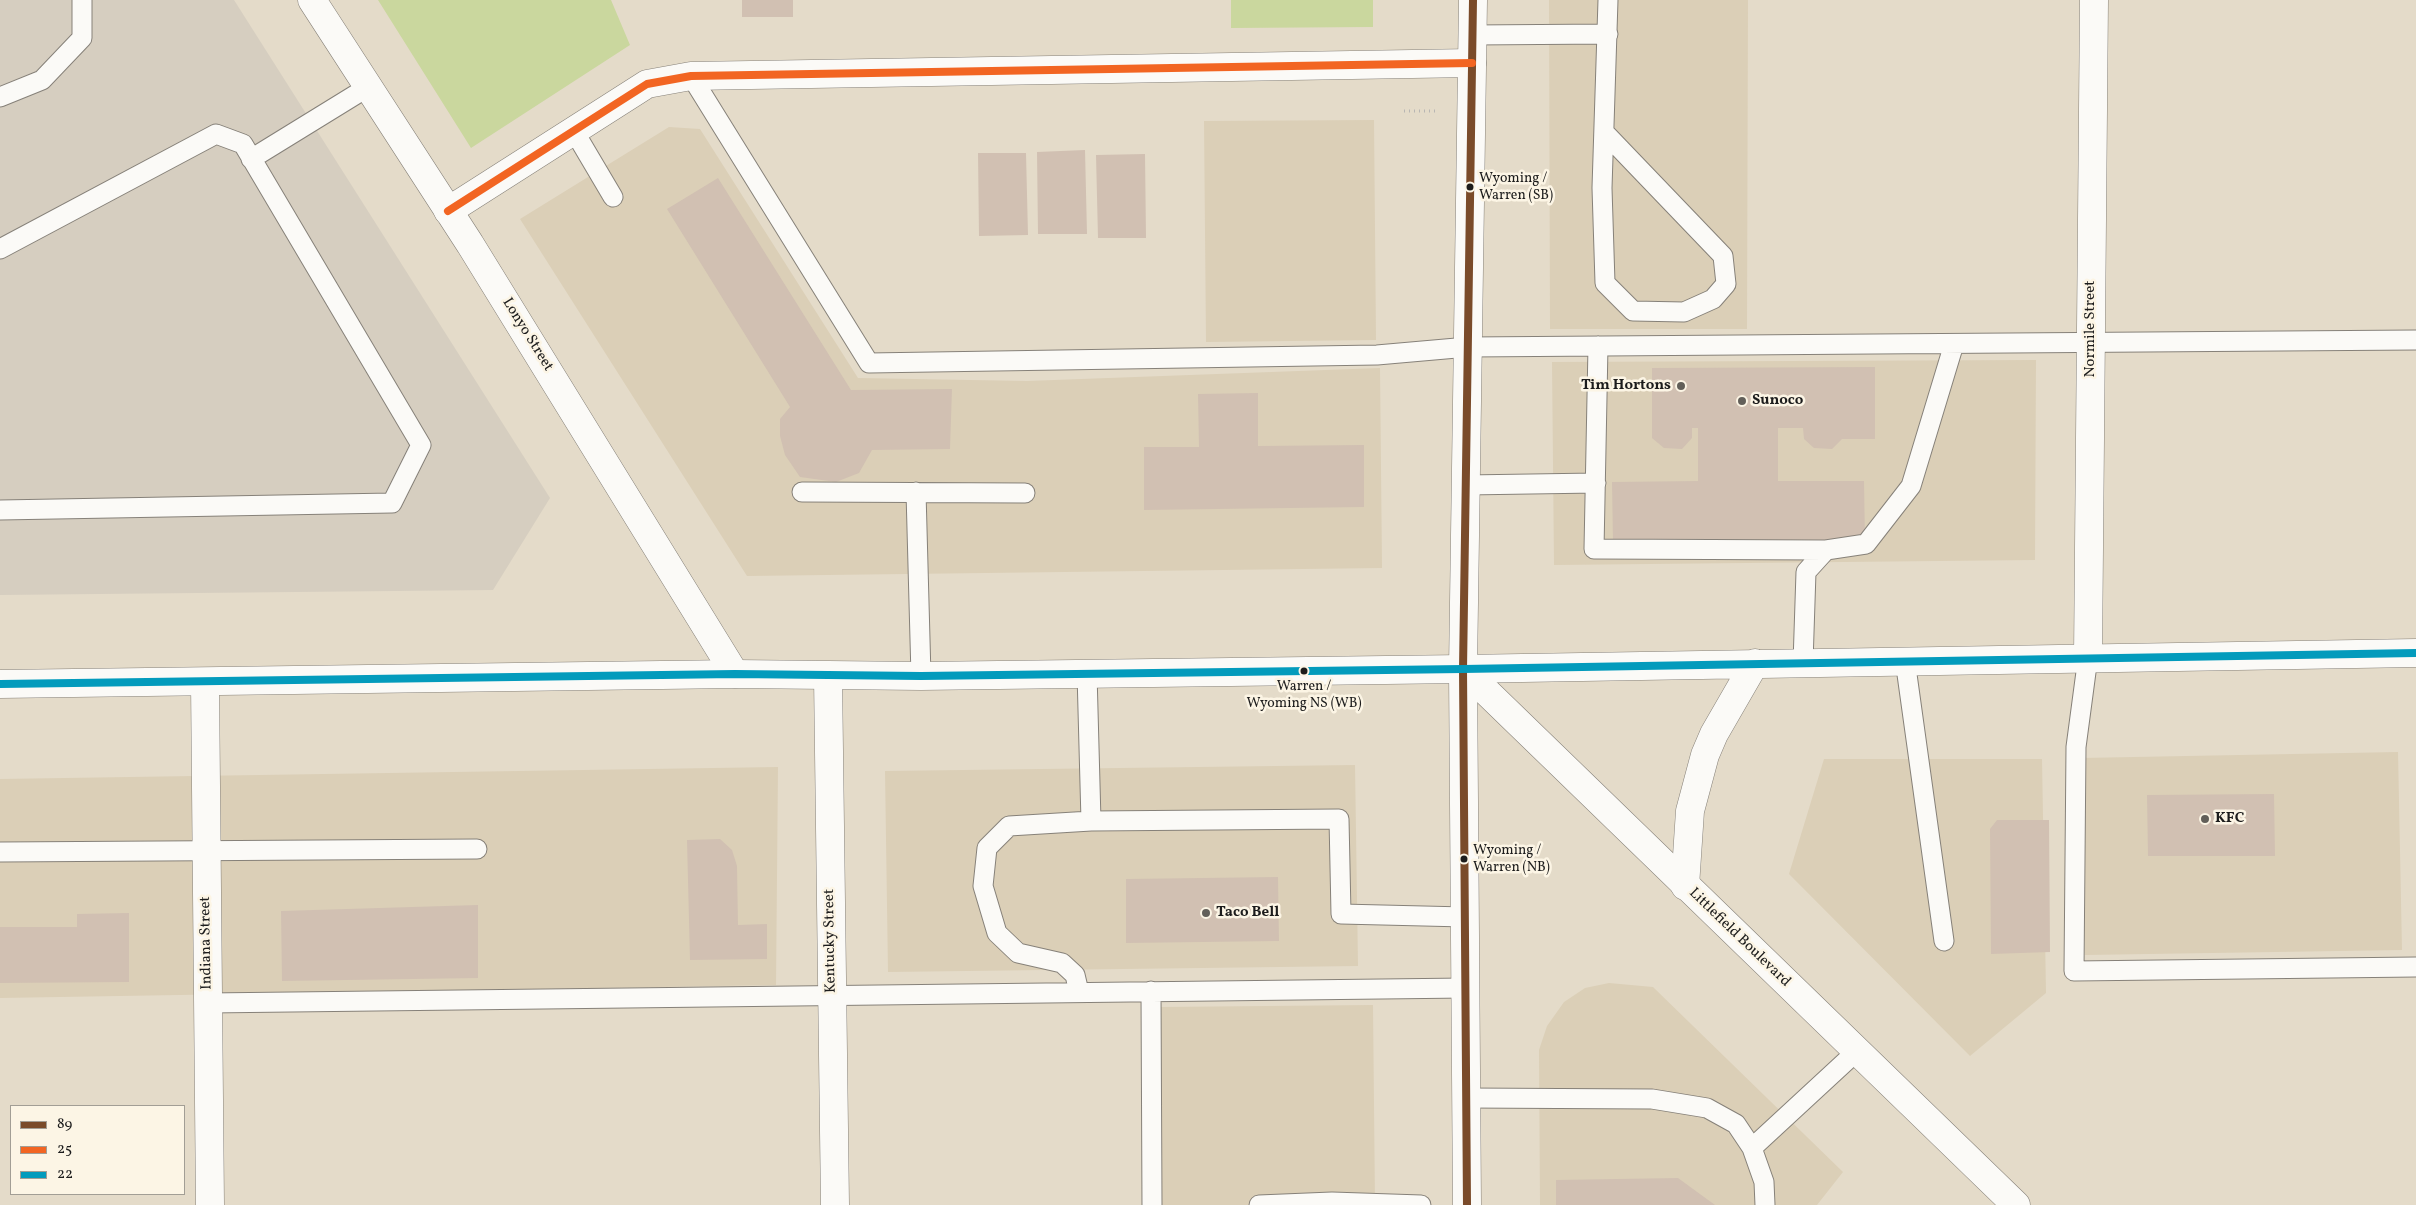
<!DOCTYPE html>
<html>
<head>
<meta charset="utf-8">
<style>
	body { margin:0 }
	#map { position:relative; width:2416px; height:1205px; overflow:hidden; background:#e4dbc9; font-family:Vollkorn,serif }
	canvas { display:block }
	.legend { position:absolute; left:10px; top:1105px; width:175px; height:90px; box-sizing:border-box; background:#fcf5e5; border:1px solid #a29e95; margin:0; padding:6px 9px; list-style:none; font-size:15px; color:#1c1c1c }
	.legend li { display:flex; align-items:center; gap:10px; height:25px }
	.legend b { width:25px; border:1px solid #a29e95 }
</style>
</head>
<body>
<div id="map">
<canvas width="2416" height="1205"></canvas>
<ul class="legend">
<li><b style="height:6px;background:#7a4b2a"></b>89</li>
<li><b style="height:6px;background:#f26522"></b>25</li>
<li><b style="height:6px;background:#039bbc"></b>22</li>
</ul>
</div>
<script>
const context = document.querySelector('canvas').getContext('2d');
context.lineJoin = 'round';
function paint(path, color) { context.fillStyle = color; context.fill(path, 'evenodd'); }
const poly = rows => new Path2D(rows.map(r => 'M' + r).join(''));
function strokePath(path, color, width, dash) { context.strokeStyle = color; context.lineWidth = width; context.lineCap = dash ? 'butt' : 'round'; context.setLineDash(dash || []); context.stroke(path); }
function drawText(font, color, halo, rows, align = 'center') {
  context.font = font + ' Vollkorn,serif'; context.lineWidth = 5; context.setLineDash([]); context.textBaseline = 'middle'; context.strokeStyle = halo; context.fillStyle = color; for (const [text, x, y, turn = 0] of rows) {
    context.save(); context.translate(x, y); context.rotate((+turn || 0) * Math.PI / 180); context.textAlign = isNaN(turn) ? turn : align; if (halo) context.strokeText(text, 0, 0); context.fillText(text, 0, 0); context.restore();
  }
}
paint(poly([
	[1549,0,1748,0,1747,329,1550,329],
	[1374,120,1376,340,1206,342,1204,121],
	[669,127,700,129,858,378,1027,381,1380,368,1382,568,747,576,520,219],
	[2036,360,2035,560,1554,565,1552,362],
	[2398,752,2402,950,2085,955,2081,758],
	[1824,759,2042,759,2046,993,1970,1056,1789,874],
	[1355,765,1358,966,888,972,885,771],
	[778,767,776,985,0,998,0,779],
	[1609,983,1653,987,1843,1172,1817,1205,1540,1205,1539,1050,1547,1026,1564,1002,1585,988],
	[1373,1005,1375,1205,1162,1205,1160,1007]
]), '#dbcfb7');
paint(poly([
	[0,0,234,0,550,498,493,590,0,595]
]), '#d6cec0');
paint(poly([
	[378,0,611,0,630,45,471,148],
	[1231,0,1373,0,1373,27,1231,28]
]), '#cad79e');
paint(poly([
	[742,0,793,0,793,17,742,17],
	[1085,150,1087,234,1038,234,1037,152],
	[978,153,1026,153,1028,235,979,236],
	[1145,154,1146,238,1098,238,1096,155],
	[718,178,851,390,952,389,950,449,872,450,859,473,836,482,800,477,785,455,780,436,780,419,790,407,667,209],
	[1875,367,1875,439,1842,439,1832,449,1814,448,1804,439,1803,428,1778,428,1778,481,1864,481,1865,542,1613,543,1612,482,1698,481,1698,428,1692,428,1692,438,1682,449,1664,448,1652,438,1652,368],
	[1258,393,1258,446,1364,445,1364,507,1144,510,1144,447,1199,447,1198,394],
	[2274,794,2275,856,2148,856,2147,795],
	[1997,820,2049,820,2050,952,1991,954,1990,829],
	[720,839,732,850,737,866,738,925,767,924,767,959,690,960,687,840],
	[1278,877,1279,941,1126,943,1126,879],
	[478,905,478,978,282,981,281,911],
	[129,913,129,982,0,983,0,927,77,927,77,914],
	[1678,1178,1715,1205,1556,1205,1556,1180]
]), '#d1c0b2');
const service = poly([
	[1472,35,1608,34],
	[691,76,869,363,1377,355,1468,347,2416,340],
	[0,97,42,80,82,38,82,0],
	[574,131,613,197],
	[1605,133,1723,256,1726,284,1713,299,1684,312,1633,311,1605,283,1602,188,1608,0],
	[251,159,368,87],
	[0,249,216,134,243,144,421,445,392,503,0,510],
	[1598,346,1594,549,1826,550],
	[1466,485,1596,483],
	[802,492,1025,493],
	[916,492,921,676],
	[2088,657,2076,747,2074,971,2416,967],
	[1905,660,1944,941],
	[1803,663,1806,572,1826,550,1866,544,1911,486,1954,344],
	[1087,673,1091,821,1339,819,1341,914,1465,917],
	[0,852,477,849],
	[1151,991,1152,1205],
	[1079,992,1075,975,1062,963,1018,953,997,933,983,886,987,848,1009,826,1091,821],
	[208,1003,1466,988],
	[1466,1098,1652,1099,1707,1108,1736,1124,1752,1148,1764,1182,1765,1205],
	[1752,1148,1857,1051],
	[1259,1205,1332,1202,1421,1205]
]);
const minor = poly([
	[448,211,647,84,691,76,1472,63],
	[2088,657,2094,0],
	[1463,669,2016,1205],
	[828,676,835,1205],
	[205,682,210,1205]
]);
const tertiary = poly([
	[312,0,470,244,735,674],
	[1467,1205,1463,669,1473,0]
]);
const secondary = poly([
	[1463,669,2416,653],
	[1685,886,1690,811,1705,755,1714,734,1755,663]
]);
const primary = poly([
	[0,684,735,674,921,676,1463,669]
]);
strokePath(service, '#868179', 21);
strokePath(minor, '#868179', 29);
strokePath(tertiary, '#868179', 29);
strokePath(secondary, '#868179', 29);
strokePath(primary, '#868179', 29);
strokePath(poly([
	[1404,111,1436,111]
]), '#b8b6b3', 3, [1, 4]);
strokePath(service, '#fbfaf7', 19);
strokePath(minor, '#fbfaf7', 28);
strokePath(tertiary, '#fbfaf7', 28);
strokePath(secondary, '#fbfaf7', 28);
strokePath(primary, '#fbfaf7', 28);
strokePath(poly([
	[1467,1205,1463,669,1473,0]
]), '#7a4b2a', 8);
strokePath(poly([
	[448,211,647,84,691,76,1472,63]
]), '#f26522', 8);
strokePath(poly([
	[0,684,735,674,921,676,1463,669,2416,653]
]), '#039bbc', 8);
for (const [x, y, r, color] of [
	[1470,187,4.5,"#1c1c1c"],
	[1681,386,5,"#625f59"],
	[1742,401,5,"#625f59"],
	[1304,671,4.5,"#1c1c1c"],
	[2205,819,5,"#625f59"],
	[1464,859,4.5,"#1c1c1c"],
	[1206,913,5,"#625f59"]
]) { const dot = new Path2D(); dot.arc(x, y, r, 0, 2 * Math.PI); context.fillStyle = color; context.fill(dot); strokePath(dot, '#fcf5e5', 2); }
drawText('14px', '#1c1c1c', '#fcf5e5', [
	["Wyoming /",1479,179],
	["Warren (SB)",1479,196],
	["Warren /",1304,687,"center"],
	["Wyoming NS (WB)",1304,704,"center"],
	["Wyoming /",1473,851],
	["Warren (NB)",1473,868]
], 'left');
drawText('15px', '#1c1c1c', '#fcf5e5', [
	["Normile Street",2091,329,-90],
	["Lonyo Street",527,335,58],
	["Littlefield Boulevard",1739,938,44],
	["Kentucky Street",831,941,-91],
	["Indiana Street",207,943,-91]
]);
drawText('bold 15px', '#1c1c1c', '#fcf5e5', [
	["Tim Hortons",1671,386,"right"],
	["Sunoco",1752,401],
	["KFC",2215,819],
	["Taco Bell",1216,913]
], 'left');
</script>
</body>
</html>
